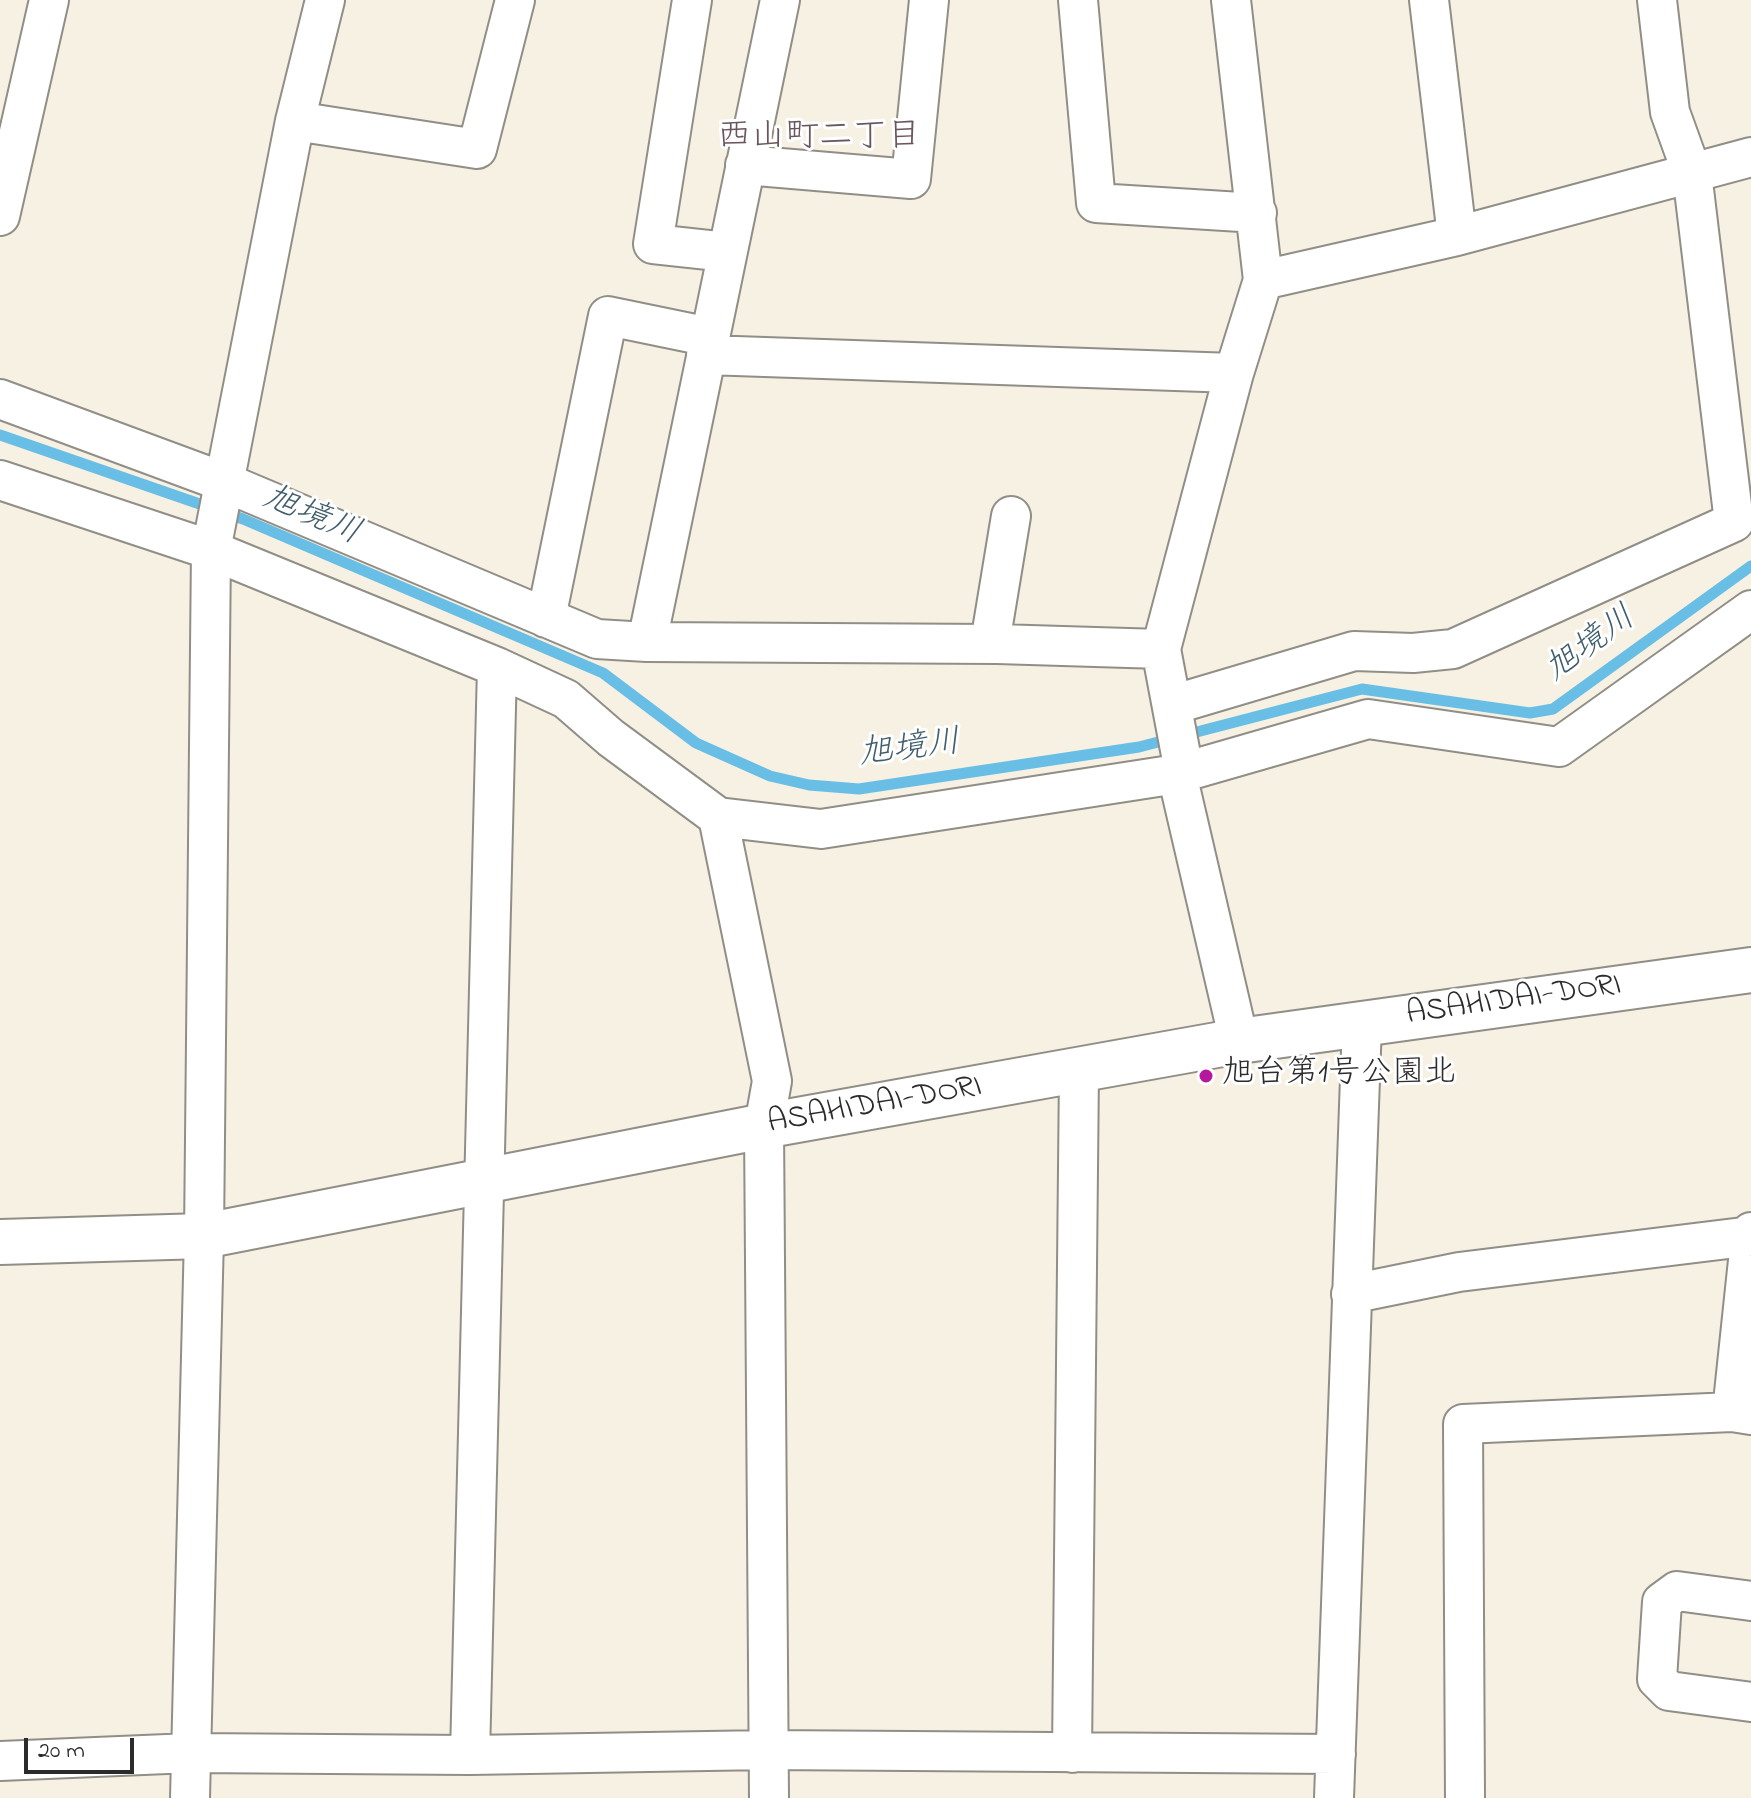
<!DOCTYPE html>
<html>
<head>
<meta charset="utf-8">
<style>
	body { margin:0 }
	#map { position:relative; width:1751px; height:1798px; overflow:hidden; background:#f6f1e2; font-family:"Indie Flower",sans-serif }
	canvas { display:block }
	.scale { position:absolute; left:24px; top:1738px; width:110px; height:36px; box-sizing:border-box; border:4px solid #2b2b2b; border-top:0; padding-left:10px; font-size:24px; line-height:28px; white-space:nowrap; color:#2b2b2b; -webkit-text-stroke:6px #fff; paint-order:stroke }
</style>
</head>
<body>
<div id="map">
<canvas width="1751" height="1798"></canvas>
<div class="scale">20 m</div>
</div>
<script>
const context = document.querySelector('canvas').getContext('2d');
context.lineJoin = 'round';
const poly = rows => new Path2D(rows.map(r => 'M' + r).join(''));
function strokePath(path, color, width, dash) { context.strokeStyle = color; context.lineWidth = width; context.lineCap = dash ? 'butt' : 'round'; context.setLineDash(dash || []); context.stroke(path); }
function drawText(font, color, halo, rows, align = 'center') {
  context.font = font + ' "Indie Flower","Klee One",sans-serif'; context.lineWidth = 6; context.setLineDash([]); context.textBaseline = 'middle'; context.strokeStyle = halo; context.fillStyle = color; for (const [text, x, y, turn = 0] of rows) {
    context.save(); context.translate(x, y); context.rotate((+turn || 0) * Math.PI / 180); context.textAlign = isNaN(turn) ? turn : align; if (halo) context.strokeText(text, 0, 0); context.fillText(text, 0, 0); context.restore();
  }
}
strokePath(poly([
	[0,435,243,519,603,673,696,743,770,776,809,785,859,789,1139,747,1362,689,1530,713,1553,709,1751,566]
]), '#68bee5', 11);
const minor = poly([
	[692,0,653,244,727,252],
	[1078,0,1096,203,1257,213],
	[1429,0,1457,236],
	[295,121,477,149,515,0],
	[745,165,911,179,929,0],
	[0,216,49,0],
	[1263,280,1457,236,1751,157],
	[706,355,1234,373],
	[0,399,224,482,597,639,647,642,997,644,1161,649],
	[0,480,211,550,497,667,566,699,611,738,718,817,821,829,1177,774,1368,719,1559,747,1751,610],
	[546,618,608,316,710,337],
	[647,642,780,0],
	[990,643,1011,516],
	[1172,705,1354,651,1413,653,1453,649,1734,522,1692,173,1670,112,1657,0],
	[1184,771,1161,649,1234,373,1263,280,1231,0],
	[1177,774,1239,1041],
	[718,817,772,1081,764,1126,769,1798],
	[1351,1294,1459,1272,1751,1236],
	[1732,1412,1751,1232],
	[1751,1601,1677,1591,1662,1602,1657,1679,1669,1691,1751,1702],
	[1072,1753,1079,1071],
	[470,1755,497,667],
	[0,1761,191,1753,470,1755,767,1750,1336,1754],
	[190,1798,204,1236,211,550,295,121,325,0],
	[1334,1798,1362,1023],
	[1465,1798,1463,1424,1732,1412,1751,1415]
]);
const tertiary = poly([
	[0,1242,204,1236,764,1126,1239,1041,1751,970]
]);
strokePath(minor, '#908e86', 42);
strokePath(tertiary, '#908e86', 48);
strokePath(minor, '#fff', 38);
strokePath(tertiary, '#fff', 44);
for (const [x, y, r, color] of [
	[1206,1076,8,"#b5179e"]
]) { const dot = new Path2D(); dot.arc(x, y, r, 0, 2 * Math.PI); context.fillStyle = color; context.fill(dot); strokePath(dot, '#fff', 3); }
drawText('32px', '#2b2b2b', '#fff', [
	["ASAHIDAI-DORI",1514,1002,-8],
	["ASAHIDAI-DORI",875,1107,-10]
]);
drawText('32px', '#2b2b2b', '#fff', [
	["旭台第1号公園北",1222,1076]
], 'left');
drawText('34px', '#6a555b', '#fff', [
	["西山町二丁目",819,139]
]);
drawText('italic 34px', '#405e6c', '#fff', [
	["旭境川",311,518,23],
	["旭境川",1592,646,-36],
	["旭境川",910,751,-7]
]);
</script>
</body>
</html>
